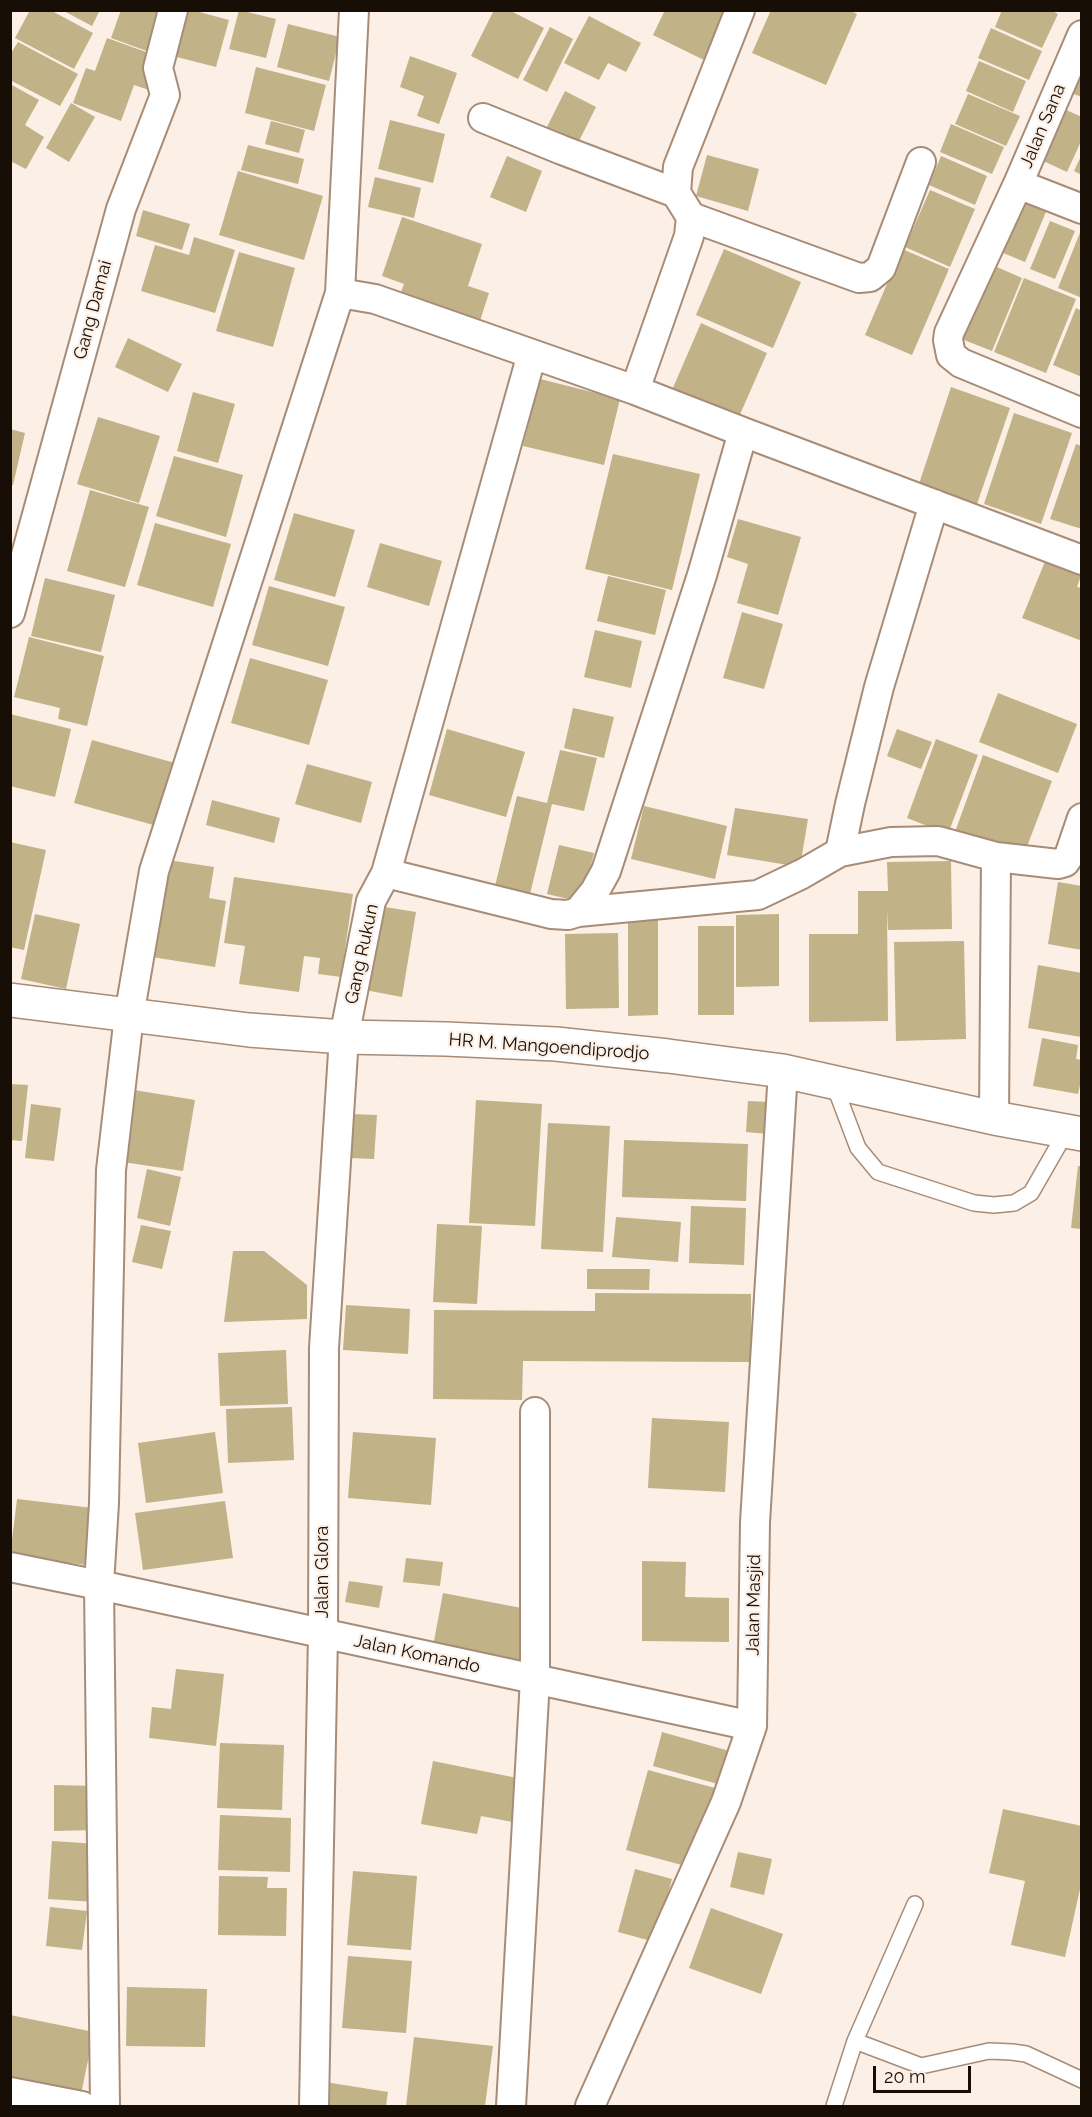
<!DOCTYPE html>
<html>
<head>
<meta charset="utf-8">
<style>
	body { margin:0 }
	#map { position:relative; width:1092px; height:2117px; overflow:hidden; background:#fbefe6; font-family:Raleway,sans-serif }
	canvas { display:block }
	.frame { position:absolute; inset:0; border:12px solid #170e06; pointer-events:none }
	.scale { position:absolute; left:873px; top:2066px; width:98px; height:27px; box-sizing:border-box; border:3px solid #170e06; border-top:0; padding-left:8px; font-size:18px; line-height:21px; white-space:nowrap; color:#170e06; -webkit-text-stroke:4px #fbefe6; paint-order:stroke }
</style>
</head>
<body>
<div id="map">
<canvas width="1092" height="2117"></canvas>
<div class="frame"></div>
<div class="scale">20 m</div>
</div>
<script>
const context = document.querySelector('canvas').getContext('2d');
context.lineJoin = 'round';
function paint(path, color) { context.fillStyle = color; context.fill(path, 'evenodd'); }
const poly = rows => new Path2D(rows.map(r => 'M' + r).join(''));
function strokePath(path, color, width, dash) { context.strokeStyle = color; context.lineWidth = width; context.lineCap = dash ? 'butt' : 'round'; context.setLineDash(dash || []); context.stroke(path); }
function drawText(font, color, halo, rows, align = 'center') {
  context.font = font + ' Raleway,sans-serif'; context.lineWidth = 4.5; context.setLineDash([]); context.textBaseline = 'middle'; context.strokeStyle = halo; context.fillStyle = color; for (const [text, x, y, turn = 0] of rows) {
    context.save(); context.translate(x, y); context.rotate((+turn || 0) * Math.PI / 180); context.textAlign = isNaN(turn) ? turn : align; if (halo) context.strokeText(text, 0, 0); context.fillText(text, 0, 0); context.restore();
  }
}
paint(poly([
	[30,10,50,10,93,33,74,69,15,38],
	[62,10,100,10,92,26],
	[121,10,155,10,169,15,155,54,111,38],
	[180,10,192,10,229,20,216,67,169,55],
	[239,10,276,19,266,58,229,49],
	[494,10,509,10,544,28,518,79,471,56],
	[665,10,729,10,704,60,653,35],
	[771,10,849,10,857,14,826,85,752,53],
	[1002,10,1050,10,1058,14,1042,48,995,27],
	[589,16,641,43,626,72,608,63,599,80,564,63],
	[288,24,340,37,329,81,277,67],
	[550,27,573,39,547,92,523,80],
	[991,28,1042,51,1029,80,978,58],
	[107,38,160,57,149,90,134,85,121,121,73,103,86,68,95,71],
	[18,42,78,74,60,106,10,80,10,55],
	[410,56,457,73,439,124,417,116,424,96,400,87],
	[979,61,1026,81,1013,112,966,91],
	[256,67,326,85,314,131,245,113],
	[1082,69,1082,97,1071,93],
	[10,84,39,100,25,125,44,137,26,169,10,161],
	[565,91,596,107,576,147,545,131],
	[968,94,1020,116,1006,146,955,124],
	[71,103,95,117,69,162,46,148],
	[1064,109,1082,117,1082,139,1067,172,1041,160],
	[390,120,445,134,433,183,378,169],
	[271,121,305,130,299,153,265,144],
	[951,124,1004,147,992,174,940,152],
	[248,145,304,159,298,184,241,170],
	[1082,154,1082,175,1074,171],
	[707,155,759,169,748,211,696,196],
	[507,156,542,171,526,212,490,197],
	[941,156,987,176,975,205,929,185],
	[238,171,323,196,304,260,219,235],
	[375,177,421,188,414,218,368,207],
	[930,190,975,209,950,267,905,247],
	[1019,195,1048,207,1025,262,996,250],
	[143,210,190,224,182,250,136,236],
	[402,217,482,244,468,286,489,293,478,327,398,300,404,284,382,276],
	[1050,221,1075,231,1055,279,1030,269],
	[1081,230,1082,230,1082,298,1058,288],
	[194,237,235,250,215,313,141,291,155,245,189,255],
	[724,249,801,282,773,348,696,315],
	[902,249,949,269,912,355,865,335],
	[239,252,295,268,273,347,216,331],
	[990,264,1022,278,992,351,959,338],
	[1024,278,1076,299,1046,373,994,352],
	[1076,308,1082,311,1082,377,1053,365],
	[701,323,767,353,738,419,672,390],
	[128,338,182,364,168,392,115,367],
	[540,379,620,399,604,465,523,446],
	[951,387,1010,408,977,504,919,484],
	[193,392,235,404,218,463,177,451],
	[1014,413,1072,433,1041,524,984,504],
	[98,417,160,436,139,503,77,484],
	[10,429,25,433,13,485,10,484],
	[1076,444,1082,446,1082,529,1050,519],
	[613,454,700,474,672,590,585,569],
	[174,456,243,475,226,537,156,516],
	[90,490,149,507,125,587,67,571],
	[294,513,355,530,335,597,274,580],
	[738,519,801,537,778,615,737,603,748,564,727,557],
	[155,523,231,544,213,607,137,585],
	[380,543,442,561,429,606,367,587],
	[1046,559,1082,573,1077,587,1082,588,1082,641,1022,618],
	[608,576,666,590,655,635,597,621],
	[45,578,115,595,101,652,31,636],
	[269,586,345,607,328,666,252,645],
	[742,612,783,624,764,689,723,678],
	[595,630,642,641,631,688,584,677],
	[29,637,104,656,87,726,58,719,60,708,14,697],
	[250,658,328,680,309,745,231,723],
	[998,693,1077,724,1058,773,979,742],
	[573,708,614,717,604,758,564,748],
	[10,714,71,729,55,797,10,786],
	[447,729,525,752,506,817,429,795],
	[897,729,932,742,921,769,887,756],
	[936,739,978,755,948,834,907,818],
	[92,740,175,763,157,826,74,803],
	[560,750,597,758,584,811,552,804,528,902,493,894,517,796,547,803],
	[983,755,1052,781,1023,857,955,832],
	[307,764,372,782,361,823,295,804],
	[212,800,280,818,274,843,206,825],
	[644,806,727,826,715,879,631,859],
	[735,808,808,819,800,867,727,855],
	[10,842,46,850,24,950,10,947],
	[559,845,594,853,582,902,547,894],
	[168,860,214,867,209,898,226,901,215,967,152,957],
	[951,861,952,929,888,930,887,908,888,1021,809,1022,809,934,858,934,858,891,888,891,887,862],
	[234,877,353,894,341,977,318,974,320,958,304,956,299,992,239,984,245,946,224,943],
	[1058,882,1082,886,1082,950,1048,944],
	[379,906,416,912,402,997,365,990],
	[35,914,80,924,66,989,21,979],
	[779,914,779,986,736,987,736,915],
	[628,919,658,919,658,1015,628,1016],
	[698,926,734,926,734,1015,698,1015],
	[618,933,619,1008,566,1009,565,934],
	[964,941,966,1039,896,1041,894,942],
	[1038,965,1082,973,1081,1037,1028,1028],
	[1042,1038,1078,1045,1076,1059,1082,1060,1082,1076,1078,1094,1033,1086],
	[10,1084,28,1085,22,1141,10,1140],
	[128,1089,195,1100,183,1171,116,1161],
	[476,1100,542,1104,535,1226,469,1223],
	[748,1101,770,1102,768,1134,746,1132],
	[31,1104,61,1108,54,1161,25,1158],
	[351,1114,377,1115,374,1159,348,1158],
	[548,1123,610,1126,603,1252,541,1249],
	[624,1140,748,1144,746,1201,622,1197],
	[1078,1166,1082,1166,1082,1229,1071,1228],
	[147,1169,181,1177,170,1226,137,1218],
	[691,1206,746,1208,744,1265,689,1263],
	[616,1217,681,1222,678,1262,612,1257],
	[437,1224,482,1226,477,1304,433,1302],
	[141,1225,171,1231,162,1269,132,1262],
	[233,1251,264,1251,307,1285,307,1319,224,1322],
	[587,1269,650,1269,649,1290,587,1289],
	[595,1293,751,1294,751,1362,523,1361,522,1400,433,1399,434,1310,595,1311],
	[346,1305,410,1309,408,1354,343,1350],
	[286,1350,288,1404,220,1406,218,1353],
	[292,1407,294,1460,228,1463,226,1409],
	[652,1418,729,1422,725,1492,648,1488],
	[215,1432,223,1493,146,1503,138,1443],
	[353,1432,436,1438,431,1505,348,1498],
	[17,1499,93,1508,86,1565,10,1556],
	[225,1501,233,1558,143,1570,135,1513],
	[406,1558,443,1562,440,1586,403,1582],
	[642,1561,686,1562,685,1597,729,1598,729,1642,642,1641],
	[349,1581,383,1586,379,1608,345,1602],
	[443,1593,532,1610,519,1673,431,1657],
	[176,1669,224,1674,216,1746,149,1738,152,1707,171,1709],
	[662,1732,733,1752,725,1786,653,1766],
	[220,1743,284,1745,282,1810,217,1808],
	[433,1761,527,1780,518,1823,481,1816,477,1834,421,1824],
	[648,1770,715,1788,693,1868,626,1850],
	[54,1785,96,1786,96,1830,54,1831],
	[1003,1809,1082,1826,1082,1880,1065,1957,1011,1945,1025,1881,989,1873],
	[220,1815,291,1818,290,1872,218,1870],
	[52,1841,98,1844,95,1902,48,1899],
	[738,1852,772,1859,764,1895,730,1887],
	[635,1869,672,1879,655,1942,618,1932],
	[353,1871,417,1876,411,1950,347,1945],
	[219,1876,268,1877,267,1888,287,1888,286,1936,218,1935],
	[50,1907,87,1911,82,1950,46,1946],
	[711,1908,783,1934,761,1994,689,1968],
	[348,1956,412,1961,406,2033,342,2028],
	[127,1987,207,1989,205,2047,126,2046],
	[10,2015,94,2032,81,2094,10,2080],
	[414,2037,493,2046,485,2106,406,2106],
	[325,2082,388,2092,386,2106,321,2106]
]), '#c1b288');
const service = poly([
	[833,1082,858,1148,878,1172,974,1203,994,1205,1014,1203,1031,1193,1066,1132],
	[855,2041,921,2066,989,2051,1012,2052,1026,2054,1082,2080],
	[834,2106,855,2041,915,1904]
]);
const minor = poly([
	[1082,35,1018,184,949,333,948,340,951,355,961,363,1082,413],
	[483,118,562,150,676,193],
	[1018,184,1082,209],
	[691,217,859,278,870,277,881,268,921,162],
	[340,293,375,299,635,390,743,432,702,575,606,871,595,891,578,912,568,915,551,914,386,873],
	[635,390,689,236,691,217,676,193,678,167,740,10],
	[743,432,1082,560],
	[10,613,121,209,165,95,158,68,173,10],
	[840,852,891,842,938,841,996,857,1058,864,1065,862,1069,856,1082,818],
	[578,912,758,895,802,874,840,852,850,804,879,687,934,504],
	[994,1118,996,857],
	[10,1567,99,1585,752,1726],
	[10,2092,82,2106],
	[105,2106,99,1585,104,1503,111,1170,129,1016,154,871,340,293,354,10],
	[314,2106,323,1634,324,1348,344,1037,371,901,386,873,532,354],
	[511,2106,535,1679,535,1412],
	[590,2106,726,1802,752,1726,755,1522,783,1071]
]);
const secondary = poly([
	[10,1000,249,1030,344,1037,446,1039,556,1044,668,1056,783,1071,994,1118,1082,1134]
]);
strokePath(service, '#a78c77', 18);
strokePath(minor, '#a78c77', 32);
strokePath(secondary, '#a78c77', 36);
strokePath(service, '#fff', 15);
strokePath(minor, '#fff', 28);
strokePath(secondary, '#fff', 33);
drawText('18px', '#170e06', '#fbefe6', [
	["Jalan Sana",1043,126,-67],
	["Gang Damai",93,310,-75],
	["Gang Rukun",362,954,-78],
	["HR M. Mangoendiprodjo",549,1047,4],
	["Jalan Glora",323,1572,-90],
	["Jalan Masjid",754,1605,-89],
	["Jalan Komando",417,1654,12]
]);
</script>
</body>
</html>
